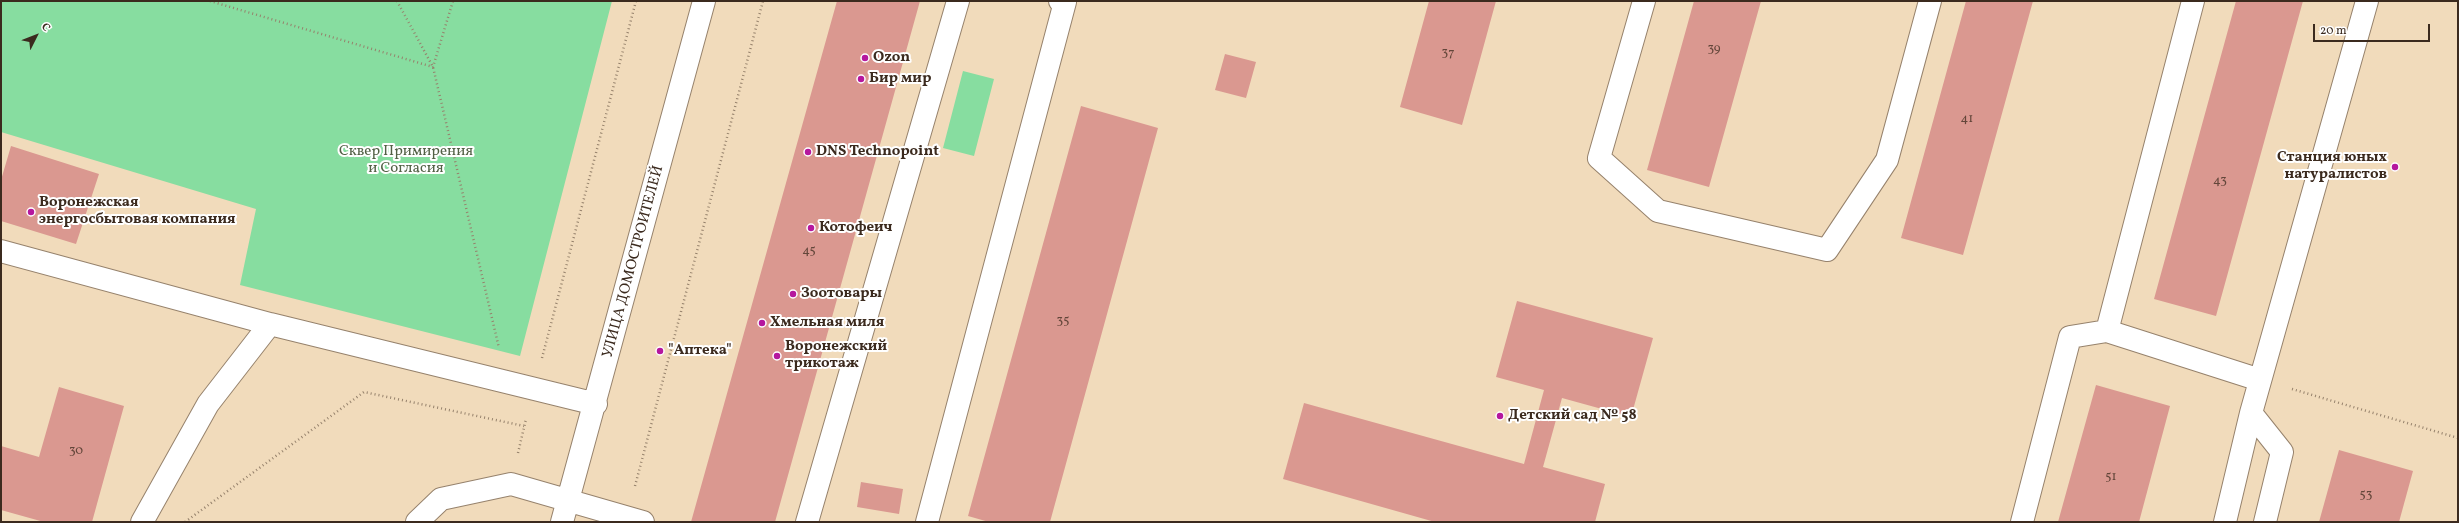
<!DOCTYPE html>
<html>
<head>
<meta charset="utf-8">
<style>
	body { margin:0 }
	#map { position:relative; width:2459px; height:523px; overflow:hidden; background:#f1dbbb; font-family:Vollkorn,serif }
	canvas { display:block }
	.frame { position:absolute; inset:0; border:2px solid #3b2a1e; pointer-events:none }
	.north { position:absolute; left:16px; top:16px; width:40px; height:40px; -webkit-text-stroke:3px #fff; paint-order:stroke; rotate:48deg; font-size:11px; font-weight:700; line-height:16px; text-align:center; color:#3b2a1e }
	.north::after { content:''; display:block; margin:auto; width:14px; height:18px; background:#3b2a1e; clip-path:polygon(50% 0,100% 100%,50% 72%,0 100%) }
	.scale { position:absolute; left:2313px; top:24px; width:117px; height:18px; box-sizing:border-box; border:2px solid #3b2a1e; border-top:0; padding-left:5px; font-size:12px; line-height:14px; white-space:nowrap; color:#3b2a1e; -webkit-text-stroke:3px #fff; paint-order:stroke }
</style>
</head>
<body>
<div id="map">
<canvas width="2459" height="523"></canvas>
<div class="frame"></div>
<div class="north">С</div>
<div class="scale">20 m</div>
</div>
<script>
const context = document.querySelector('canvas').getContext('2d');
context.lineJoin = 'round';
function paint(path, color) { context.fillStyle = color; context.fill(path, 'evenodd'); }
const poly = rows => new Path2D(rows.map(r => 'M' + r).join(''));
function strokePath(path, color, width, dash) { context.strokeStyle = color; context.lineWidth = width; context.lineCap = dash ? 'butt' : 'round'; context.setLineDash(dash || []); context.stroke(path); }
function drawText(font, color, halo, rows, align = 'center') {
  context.font = font + ' Vollkorn,serif'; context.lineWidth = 4; context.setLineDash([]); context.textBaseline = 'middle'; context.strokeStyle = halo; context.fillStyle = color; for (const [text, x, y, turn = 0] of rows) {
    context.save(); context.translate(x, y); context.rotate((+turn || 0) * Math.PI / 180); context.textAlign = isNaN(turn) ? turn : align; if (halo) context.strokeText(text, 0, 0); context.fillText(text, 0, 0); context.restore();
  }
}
paint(poly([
	[1,1,612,1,520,356,240,285,256,209,1,132],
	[963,71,994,79,974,156,943,148]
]), '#87dda0');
paint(poly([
	[837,1,920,1,775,522,691,522],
	[1429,1,1496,1,1462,125,1400,107],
	[1694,1,1761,1,1709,187,1647,170],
	[1966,1,2033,1,1963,255,1901,238],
	[2236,1,2303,1,2216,316,2154,299],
	[1225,54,1256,62,1246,98,1215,90],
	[1081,106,1158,128,1050,522,989,522,968,516],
	[11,146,99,174,76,244,1,221,1,180],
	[1517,301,1653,338,1631,417,1562,398,1543,467,1605,484,1595,522,1435,522,1283,479,1304,403,1524,464,1544,390,1496,377],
	[2096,385,2170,406,2139,522,2058,522],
	[59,387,124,406,92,522,44,522,1,510,1,446,39,457],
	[2339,450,2413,471,2399,522,2319,522],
	[861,482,903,489,899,514,857,507]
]), '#da9890');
const minor = poly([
	[1644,1,1599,158,1658,211,1827,250,1887,160,1930,1],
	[1,251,270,324,596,404],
	[2107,331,2260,380],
	[2251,413,2282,452,2265,522],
	[142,522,208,404,270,324],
	[417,522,441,499,511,484,643,522],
	[562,522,704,1],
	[807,522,958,1],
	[927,522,1065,2,1060,1],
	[2022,522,2070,337,2107,331,2193,1],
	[2225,522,2251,413,2367,1]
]);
strokePath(minor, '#96826c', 24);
strokePath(poly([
	[210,1,433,67,453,1],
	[397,1,433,67,499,348],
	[542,358,636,1],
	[2292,389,2458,438],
	[518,453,526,419],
	[635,486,763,1],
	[185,522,364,392,524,426]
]), '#96826c', 2.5, [1, 3]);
strokePath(minor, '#fff', 22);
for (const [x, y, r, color] of [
	[865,58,4,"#b5179e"],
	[861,79,4,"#b5179e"],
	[808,152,4,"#b5179e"],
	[2395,167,4,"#b5179e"],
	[31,212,4,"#b5179e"],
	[811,228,4,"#b5179e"],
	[793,294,4,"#b5179e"],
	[762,323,4,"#b5179e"],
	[660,351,4,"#b5179e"],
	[777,356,4,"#b5179e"],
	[1500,416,4,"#b5179e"]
]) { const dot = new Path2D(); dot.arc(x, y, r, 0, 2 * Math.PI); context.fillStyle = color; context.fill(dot); strokePath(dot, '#fff', 1.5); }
drawText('13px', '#63463a', null, [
	["39",1714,50],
	["37",1448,54],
	["41",1967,120],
	["43",2220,182],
	["45",809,252],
	["35",1063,322],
	["30",76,452],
	["51",2111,478],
	["53",2366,496]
]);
drawText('bold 15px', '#3b2a1e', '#fff', [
	["Ozon",873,58],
	["Бир мир",869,79],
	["DNS Technopoint",816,152],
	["Станция юных",2387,158,"right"],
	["натуралистов",2387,175,"right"],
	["Воронежская",39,203],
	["энергосбытовая компания",39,220],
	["Котофеич",819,228],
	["Зоотовары",801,294],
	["Хмельная миля",770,323],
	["Воронежский",785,347],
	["трикотаж",785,364],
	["\"Аптека\"",668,351],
	["Детский сад № 58",1508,416]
], 'left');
drawText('15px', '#526045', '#fff', [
	["Сквер Примирения",406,152],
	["и Согласия",406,169]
]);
drawText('15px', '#3b2a1e', '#fff', [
	["УЛИЦА ДОМОСТРОИТЕЛЕЙ",634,262,-75]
]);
</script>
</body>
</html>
